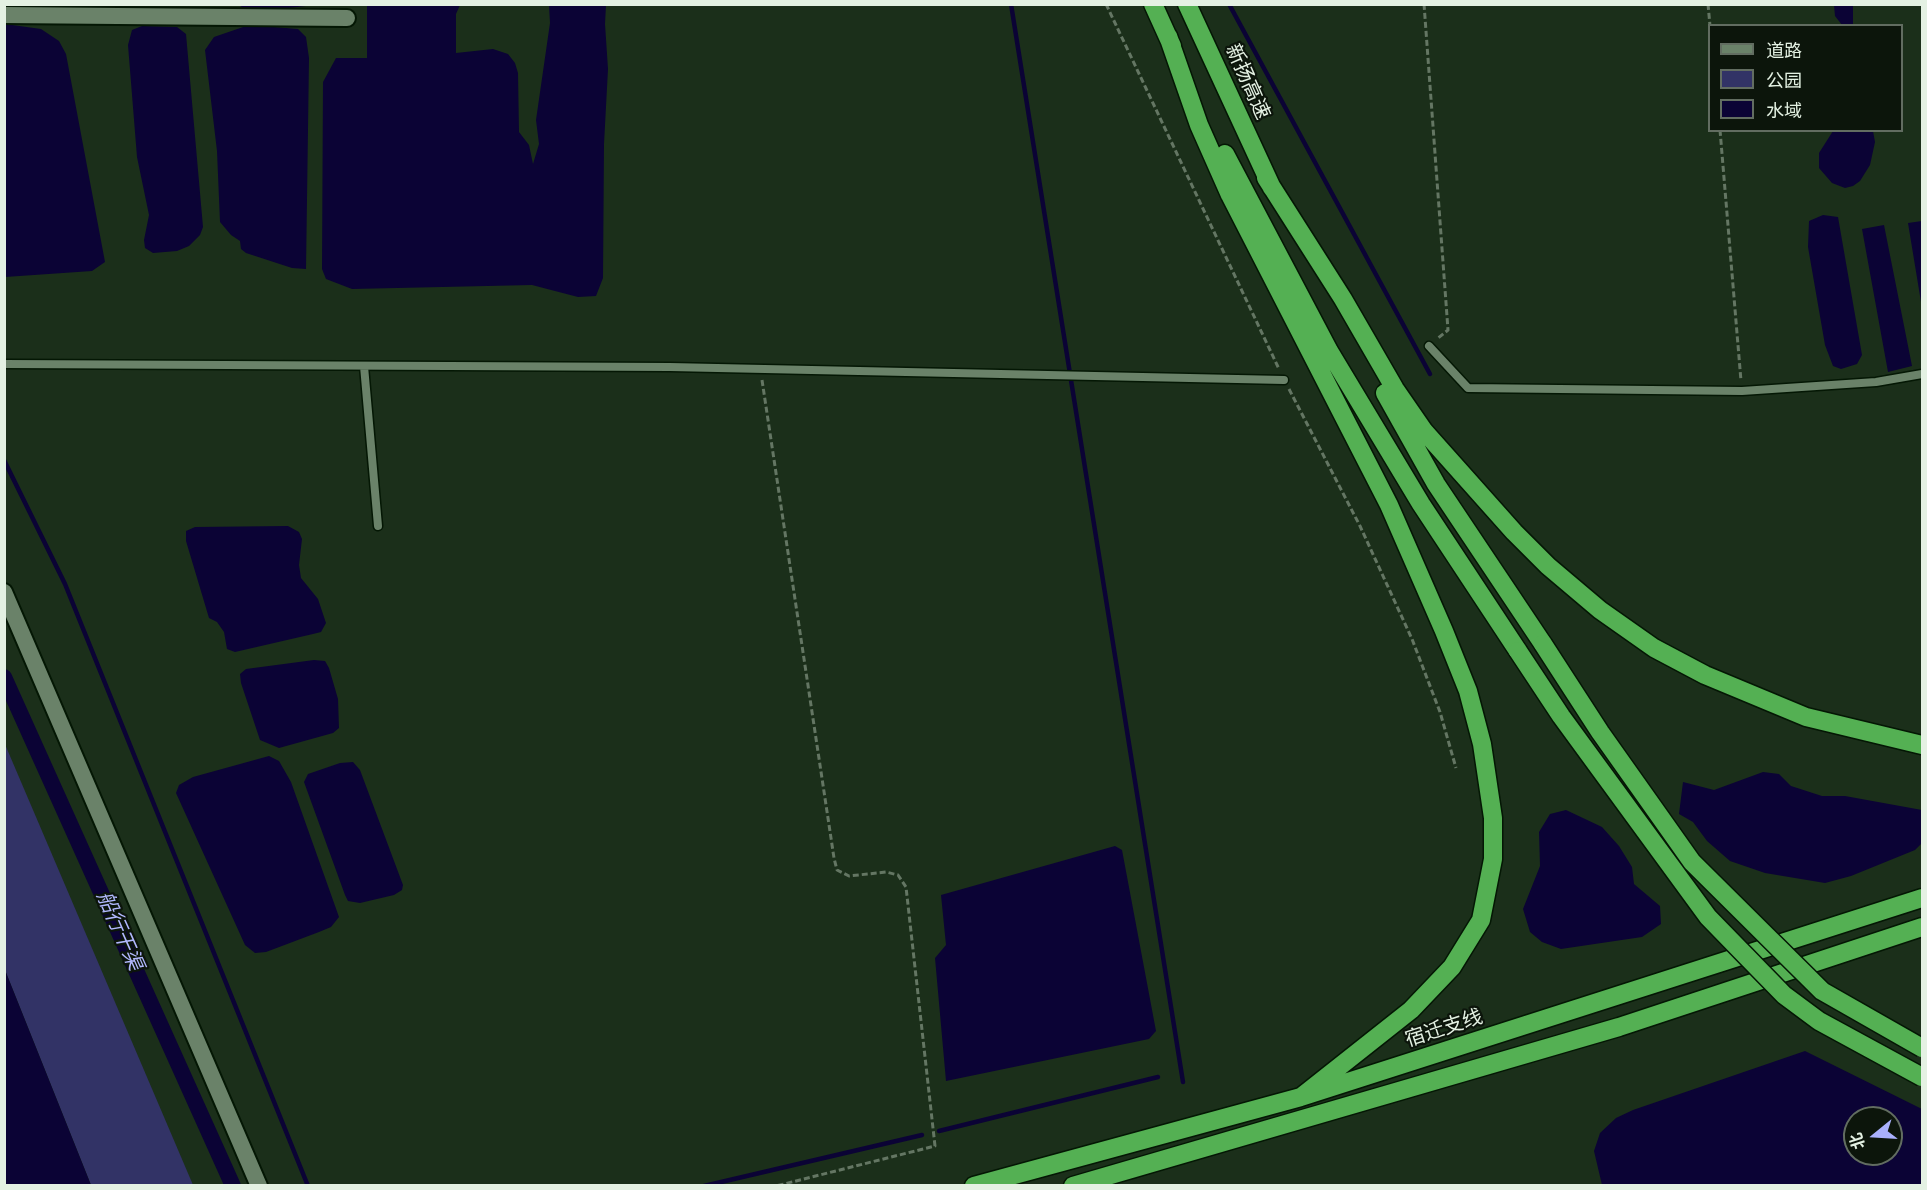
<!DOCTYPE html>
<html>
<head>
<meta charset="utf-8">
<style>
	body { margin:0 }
	#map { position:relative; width:1927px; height:1190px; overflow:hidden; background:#1b2f1a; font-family:"Space Grotesk","Noto Sans SC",sans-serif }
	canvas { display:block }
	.frame { position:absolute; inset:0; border:6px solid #e4f1e3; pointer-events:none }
	.legend { position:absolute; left:1708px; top:24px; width:195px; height:108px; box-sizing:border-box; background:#0c150b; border:2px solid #626d61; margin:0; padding:8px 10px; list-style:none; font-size:18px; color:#e4f1e3 }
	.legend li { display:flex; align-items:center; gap:12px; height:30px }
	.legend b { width:30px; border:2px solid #626d61 }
	.north { position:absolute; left:1843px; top:1106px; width:60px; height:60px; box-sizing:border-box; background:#0c150b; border:2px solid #626d61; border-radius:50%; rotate:252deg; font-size:16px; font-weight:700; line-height:24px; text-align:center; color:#e4f1e3 }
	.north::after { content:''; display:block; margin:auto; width:21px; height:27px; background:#a9b0fc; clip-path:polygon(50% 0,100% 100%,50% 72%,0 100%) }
</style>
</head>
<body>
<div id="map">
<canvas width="1927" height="1190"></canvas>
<div class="frame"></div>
<ul class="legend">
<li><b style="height:8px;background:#6a8269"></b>道路</li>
<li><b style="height:16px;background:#323366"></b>公园</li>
<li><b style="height:16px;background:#0b0335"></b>水域</li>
</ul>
<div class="north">北</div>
</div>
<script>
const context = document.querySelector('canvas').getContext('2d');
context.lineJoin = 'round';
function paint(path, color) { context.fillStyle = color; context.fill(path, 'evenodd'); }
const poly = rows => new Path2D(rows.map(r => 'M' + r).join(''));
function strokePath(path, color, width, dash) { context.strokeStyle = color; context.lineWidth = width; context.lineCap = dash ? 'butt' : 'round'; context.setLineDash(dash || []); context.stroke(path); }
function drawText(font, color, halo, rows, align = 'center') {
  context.font = font + ' "Space Grotesk","Noto Sans SC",sans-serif'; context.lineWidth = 4.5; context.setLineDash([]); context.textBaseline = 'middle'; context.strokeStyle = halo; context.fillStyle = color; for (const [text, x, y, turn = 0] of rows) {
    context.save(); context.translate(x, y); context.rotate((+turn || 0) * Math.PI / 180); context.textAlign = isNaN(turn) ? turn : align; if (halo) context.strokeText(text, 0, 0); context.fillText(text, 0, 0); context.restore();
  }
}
paint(poly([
	[4,742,193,1185,91,1185,5,970]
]), '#323366');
paint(poly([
	[323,4,263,11,246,10,239,5],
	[367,5,460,5,456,14,456,53,493,49,508,54,515,63,518,73,519,132,529,145,533,164,539,144,536,120,550,23,549,5,606,5,605,24,608,69,604,144,603,278,596,296,578,297,532,285,352,289,326,279,322,269,323,82,336,58,367,58],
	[1834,5,1853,5,1853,25,1842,25,1835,16],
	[5,24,41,29,59,41,66,54,105,262,92,271,5,277],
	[249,25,298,29,306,37,309,58,306,269,292,268,246,253,241,249,240,241,231,235,220,222,217,151,205,50,214,37],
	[142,26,177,27,186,34,203,227,200,235,189,246,177,251,153,253,145,248,144,240,149,215,137,157,128,45,132,30],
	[1833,131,1873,131,1875,142,1870,165,1860,181,1853,186,1845,188,1832,183,1819,168,1819,153],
	[1823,215,1838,217,1862,355,1857,364,1841,369,1833,366,1825,345,1808,247,1809,221],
	[1922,221,1922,308,1908,223],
	[1884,225,1912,366,1888,372,1862,229],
	[288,526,299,532,302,539,299,565,301,578,318,599,326,623,321,632,313,634,235,652,227,649,224,632,217,622,209,618,186,541,186,531,195,527],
	[314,660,325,661,329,668,338,699,339,728,333,733,279,748,260,740,241,683,240,674,246,669],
	[269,756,279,761,291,782,339,917,331,927,319,932,266,952,255,953,245,945,176,793,179,785,193,777],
	[353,762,360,770,403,885,402,890,394,895,360,903,348,901,345,895,304,782,308,774,340,763],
	[1763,772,1779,774,1791,786,1822,796,1845,796,1922,810,1922,843,1915,850,1851,876,1825,883,1765,873,1730,861,1707,841,1693,822,1679,814,1683,782,1714,790],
	[1566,810,1602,827,1619,846,1632,867,1634,884,1660,906,1661,924,1642,937,1561,949,1542,942,1530,932,1523,909,1540,866,1539,832,1550,814],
	[1115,846,1122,850,1156,1031,1149,1039,946,1081,935,958,946,945,941,895],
	[4,970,5,970,91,1185,5,1185],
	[1805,1051,1922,1109,1922,1185,1602,1185,1594,1151,1600,1133,1616,1118,1633,1110],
	[1855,1118,1891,1118,1891,1154,1855,1154]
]), '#0b0335');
strokePath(poly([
	[1011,4,1183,1082],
	[1229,4,1430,374],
	[4,460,65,584,308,1186],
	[939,1131,1158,1077],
	[704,1186,922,1135]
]), '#0b0335', 4.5);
strokePath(poly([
	[4,677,233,1186]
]), '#0b0335', 16);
const lane = poly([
	[1429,346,1468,388,1742,391,1876,382,1922,374],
	[4,364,670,367,1284,380],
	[364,366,378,526]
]);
const street = poly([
	[4,15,347,18],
	[4,592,259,1186]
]);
const highway = poly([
	[1153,4,1172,46],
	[1187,4,1272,188],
	[1168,36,1199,125,1230,195,1389,505,1444,631,1468,691,1482,744,1493,818,1493,859,1481,920,1452,967,1411,1010,1301,1097],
	[1225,154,1329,351,1421,504,1518,651],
	[1266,178,1343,299,1395,389,1424,431,1514,532,1548,566,1600,610,1654,648,1705,675,1806,717,1922,745],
	[1385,393,1436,484,1543,644],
	[974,1186,1301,1097,1922,898],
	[1073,1186,1619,1027,1922,927]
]);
strokePath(lane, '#041704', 11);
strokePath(street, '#041704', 20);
strokePath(highway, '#041704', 21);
strokePath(poly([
	[1106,4,1279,369],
	[1424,4,1448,330,1437,339],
	[1708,4,1710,26],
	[1720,130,1741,381],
	[762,380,834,858,837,870,849,876,886,872,898,875,906,887,935,1146,776,1186],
	[1289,389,1360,526,1412,639,1440,712,1456,768]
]), '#647663', 3, [6, 3]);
strokePath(lane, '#6a8269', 8);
strokePath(street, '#6a8269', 16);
strokePath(highway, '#54b053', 18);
const highwayBridge = poly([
	[1543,644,1600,732,1692,862,1822,991,1922,1048],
	[1518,651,1561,716,1708,917,1784,995,1819,1021,1922,1077]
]);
strokePath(highwayBridge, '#041704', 21, []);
strokePath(highwayBridge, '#54b053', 18);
drawText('20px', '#e4f1e3', '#0c150b', [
	["新扬高速",1247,82,66],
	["宿迁支线",1444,1029,-18]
]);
drawText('italic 21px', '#b1b8fd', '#0c150b', [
	["船行干渠",119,931,66]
]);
</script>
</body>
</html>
